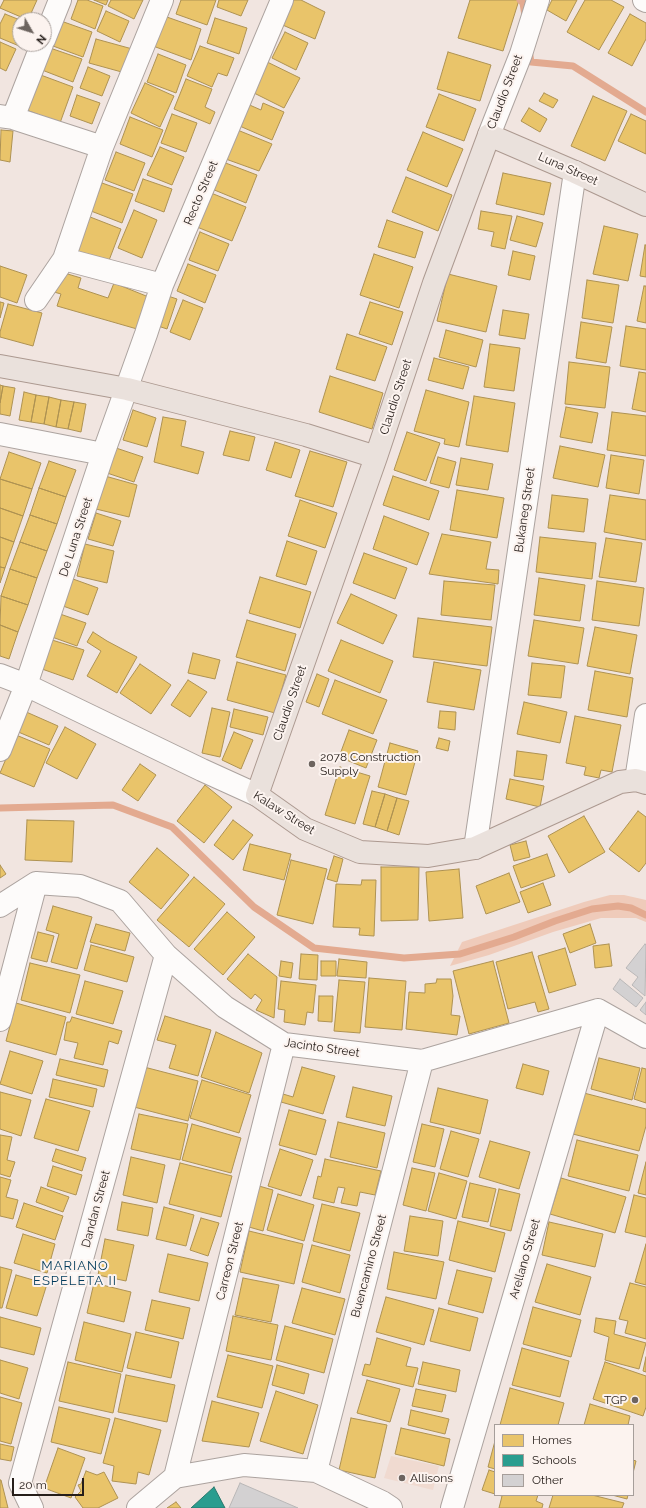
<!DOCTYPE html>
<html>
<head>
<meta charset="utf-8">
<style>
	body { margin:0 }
	#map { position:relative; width:646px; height:1508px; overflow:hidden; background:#f1e5e0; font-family:Raleway,sans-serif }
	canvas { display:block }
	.legend { position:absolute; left:494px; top:1424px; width:140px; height:72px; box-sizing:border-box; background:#fcf3ef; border:1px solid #a69e9a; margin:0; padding:5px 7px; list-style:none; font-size:12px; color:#261e1a }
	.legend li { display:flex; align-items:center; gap:8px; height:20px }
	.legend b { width:20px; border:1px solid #a69e9a }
	.north { position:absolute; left:12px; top:12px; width:40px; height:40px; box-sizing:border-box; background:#fcf3ef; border:1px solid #a69e9a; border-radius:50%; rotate:129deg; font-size:11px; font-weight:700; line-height:16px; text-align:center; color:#261e1a }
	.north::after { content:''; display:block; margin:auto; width:14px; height:18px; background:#6d645f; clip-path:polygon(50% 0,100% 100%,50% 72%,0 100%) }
	.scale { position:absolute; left:12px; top:1478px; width:72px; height:18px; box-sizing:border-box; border:2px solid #261e1a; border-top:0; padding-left:5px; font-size:12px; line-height:14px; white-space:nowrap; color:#261e1a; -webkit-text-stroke:3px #fcf3ef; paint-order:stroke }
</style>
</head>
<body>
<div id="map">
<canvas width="646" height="1508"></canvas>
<ul class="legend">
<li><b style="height:11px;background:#e9c46a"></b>Homes</li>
<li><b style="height:11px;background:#2a9d8f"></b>Schools</li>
<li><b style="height:11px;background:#d3d1d2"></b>Other</li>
</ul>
<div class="north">N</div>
<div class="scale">20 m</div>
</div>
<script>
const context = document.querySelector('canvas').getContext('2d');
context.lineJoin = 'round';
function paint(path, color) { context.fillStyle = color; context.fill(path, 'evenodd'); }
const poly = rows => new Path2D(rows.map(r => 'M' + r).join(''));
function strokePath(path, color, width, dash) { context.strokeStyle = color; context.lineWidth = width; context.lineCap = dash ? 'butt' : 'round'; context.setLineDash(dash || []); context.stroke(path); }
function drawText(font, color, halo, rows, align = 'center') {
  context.font = font + ' Raleway,sans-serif'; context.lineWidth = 4; context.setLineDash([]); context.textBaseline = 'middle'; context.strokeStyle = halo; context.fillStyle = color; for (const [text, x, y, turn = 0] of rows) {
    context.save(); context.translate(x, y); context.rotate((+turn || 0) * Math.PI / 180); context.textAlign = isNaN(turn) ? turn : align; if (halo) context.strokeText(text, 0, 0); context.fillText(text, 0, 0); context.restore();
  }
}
paint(poly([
	[391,1456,439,1466,433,1490,384,1478]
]), '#f0dad0');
paint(poly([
	[610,895,624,895,646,900,646,922,636,918,601,918,553,932,489,955,450,966,462,942,584,902]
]), '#efcbba');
const homes = poly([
	[4,0,37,0,28,20,0,8,4,0],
	[78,0,87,0,103,6,95,29,71,19,78,0],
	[94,0,108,0,106,5,94,0],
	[111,0,143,0,134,19,108,6,111,0],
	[181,0,216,0,207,25,176,14,181,0],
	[219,0,248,0,241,16,217,7,219,0],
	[287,0,301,0,325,12,315,39,278,23,287,0],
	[470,0,519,0,503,51,458,38,470,0],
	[552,0,577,0,566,21,547,10,552,0],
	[585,0,611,0,624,7,599,50,567,32,585,0],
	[106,11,129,21,120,42,97,31,106,11],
	[5,14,20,20,20,44,26,44,24,48,0,38,0,24,5,14],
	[630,14,646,23,646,39,632,66,608,53,630,14],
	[164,16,201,29,191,60,153,46,164,16],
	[215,18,247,28,239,54,207,43,215,18],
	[61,21,92,32,83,57,53,46,61,21],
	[285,32,308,43,296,70,272,58,285,32],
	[96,39,136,50,129,74,89,63,96,39],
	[0,42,16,49,6,71,0,68,0,42],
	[200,46,234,58,227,76,218,73,212,87,187,76,200,46],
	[50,48,82,59,73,82,42,70,50,48],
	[448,52,491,65,480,101,437,89,448,52],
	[158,54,186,65,176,93,147,82,158,54],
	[261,59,300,78,284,108,250,91,261,59],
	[88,67,110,76,102,96,80,88,88,67],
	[38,74,73,87,60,123,24,109,38,74],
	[186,79,212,89,205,107,215,112,210,124,174,109,186,79],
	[145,83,174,96,160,127,131,113,145,83],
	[544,93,558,100,553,108,539,101,544,93],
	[439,94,476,109,464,141,426,127,439,94],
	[77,95,100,103,92,124,70,116,77,95],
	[593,96,627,111,605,161,571,146,593,96],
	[245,103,261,110,263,103,284,112,272,140,235,124,245,103],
	[529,108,547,119,540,132,521,121,529,108],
	[172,114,197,123,186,152,161,143,172,114],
	[631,114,646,121,646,154,618,141,631,114],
	[130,117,163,130,152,157,120,144,130,117],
	[235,129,272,144,259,171,223,158,235,129],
	[1,130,13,131,10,162,0,160,1,130],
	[423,132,463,149,447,187,407,170,423,132],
	[160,147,184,157,172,185,147,175,160,147],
	[116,152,145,163,134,191,105,180,116,152],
	[223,162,257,175,246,203,212,189,223,162],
	[503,173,551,183,544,215,496,204,503,173],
	[406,177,452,195,438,231,392,212,406,177],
	[143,179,172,189,164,212,135,201,143,179],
	[102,183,133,194,122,223,91,211,102,183],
	[211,193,246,207,232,241,197,227,211,193],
	[134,210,157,220,142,258,118,248,134,210],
	[481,211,512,216,505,249,491,246,494,232,478,229,481,211],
	[85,215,121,229,108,263,72,250,85,215],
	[517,216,543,223,536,247,510,240,517,216],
	[387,220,423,232,415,258,378,247,387,220],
	[604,226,638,234,628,281,593,274,604,226],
	[200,232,229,244,218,271,189,260,200,232],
	[645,245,646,245,646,277,640,276,645,245],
	[513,251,535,256,530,280,508,275,513,251],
	[374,254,413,267,399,308,360,295,374,254],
	[188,264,216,275,205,303,177,291,188,264],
	[0,266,27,275,17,303,0,297,0,266],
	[61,272,81,278,78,288,108,298,114,283,156,300,144,331,57,306,61,294,54,292,61,272],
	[448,274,497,286,486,332,437,321,448,274],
	[587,280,619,285,613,323,582,318,587,280],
	[644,286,646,286,646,323,637,321,644,286],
	[165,295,177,299,167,329,155,325,165,295],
	[183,300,203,308,190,340,170,332,183,300],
	[0,302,4,303,0,318,0,302],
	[370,302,403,312,392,345,359,334,370,302],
	[8,304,42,313,33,346,0,337,0,332,8,304],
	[503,310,529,314,525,339,499,335,503,310],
	[581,322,612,327,606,363,576,358,581,322],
	[626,326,646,329,646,370,620,366,626,326],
	[446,330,483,340,476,367,439,357,446,330],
	[347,334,387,347,375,381,336,369,347,334],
	[490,344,520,348,514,391,484,387,490,344],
	[434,358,469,367,463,389,428,380,434,358],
	[569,362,610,367,605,408,565,404,569,362],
	[639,372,646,373,646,412,632,409,639,372],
	[330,376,383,393,372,429,319,412,330,376],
	[0,385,3,386,0,403,0,385],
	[3,386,15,388,10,416,0,414,0,403,3,386],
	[426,390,469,402,459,447,444,444,445,439,414,431,426,390],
	[24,392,36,395,31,422,19,420,24,392],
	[36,395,49,397,44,424,31,422,36,395],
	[474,396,515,403,508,452,466,445,474,396],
	[49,397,61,400,56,427,44,424,49,397],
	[61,400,74,402,68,429,56,427,61,400],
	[74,402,86,404,81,432,68,429,74,402],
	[566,407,598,413,592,443,560,437,566,407],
	[133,410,156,418,147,447,123,440,133,410],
	[612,412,646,416,646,456,607,450,612,412],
	[163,417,186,421,181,446,204,452,198,474,154,462,163,417],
	[230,431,255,437,249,461,223,455,230,431],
	[407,432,440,443,426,481,394,470,407,432],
	[275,442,300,450,291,478,266,470,275,442],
	[560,446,605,455,598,487,553,478,560,446],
	[116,448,143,457,134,482,107,473,116,448],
	[310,451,347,462,333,507,295,496,310,451],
	[9,452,41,463,32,489,0,479,9,452],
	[611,455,644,460,639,494,606,488,611,455],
	[438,457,456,462,449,488,430,483,438,457],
	[461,458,493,464,488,490,456,485,461,458],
	[49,461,76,470,66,497,39,488,49,461],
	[105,476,137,485,129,517,96,509,105,476],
	[393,476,439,491,429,520,383,505,393,476],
	[0,479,32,489,23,516,0,508,0,479],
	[39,488,66,497,57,524,30,515,39,488],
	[457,490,504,498,497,538,450,530,457,490],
	[552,495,588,499,584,532,548,528,552,495],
	[610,495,646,500,646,540,604,532,610,495],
	[300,500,337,513,325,548,288,536,300,500],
	[0,508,23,516,14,542,0,537,0,508],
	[96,513,121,521,113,546,88,539,96,513],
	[30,515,57,524,47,551,20,542,30,515],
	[384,516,429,533,417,565,373,549,384,516],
	[442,534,491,542,486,569,499,570,498,584,429,574,442,534],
	[0,537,14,542,5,568,0,567,0,537],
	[540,537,596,543,592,579,536,572,540,537],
	[606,538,642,543,636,582,599,577,606,538],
	[287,541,317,551,306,585,276,576,287,541],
	[20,542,47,551,37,578,10,569,20,542],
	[85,544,114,551,107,583,77,576,85,544],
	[364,553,407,568,395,599,353,583,364,553],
	[0,567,5,568,0,583,0,567],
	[10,569,37,578,28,605,1,596,10,569],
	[260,577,311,592,300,628,249,613,260,577],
	[539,578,585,585,580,621,534,615,539,578],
	[73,579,98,588,88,615,63,606,73,579],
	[444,581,495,585,491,620,441,615,444,581],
	[597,581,644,588,639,626,592,620,597,581],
	[351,594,397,615,383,644,337,623,351,594],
	[1,596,28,605,18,632,0,625,1,596],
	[60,614,86,623,77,646,52,637,60,614],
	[418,618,492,627,487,666,413,657,418,618],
	[247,620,296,634,285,671,236,657,247,620],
	[534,620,584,628,578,664,528,656,534,620],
	[0,625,18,632,9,659,0,656,0,625],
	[595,627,637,635,630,674,587,666,595,627],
	[93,632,107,641,137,657,117,693,87,676,101,651,87,642,93,632],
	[52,640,84,650,73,680,42,669,52,640],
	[341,640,393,661,380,693,328,671,341,640],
	[193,653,220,660,215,679,188,673,193,653],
	[237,662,286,675,275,713,227,700,237,662],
	[434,662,481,670,474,710,427,702,434,662],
	[532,663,565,666,561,698,528,695,532,663],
	[140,664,171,685,151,714,120,693,140,664],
	[595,671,633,678,627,717,588,710,595,671],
	[317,674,329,679,319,707,306,702,317,674],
	[188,680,207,692,190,717,171,705,188,680],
	[335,680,387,700,373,734,322,714,335,680],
	[524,702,567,712,560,743,517,734,524,702],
	[212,708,230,712,220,757,202,753,212,708],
	[234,709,268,717,263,735,230,727,234,709],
	[24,711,58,726,49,745,16,731,24,711],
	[440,711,456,712,455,730,438,728,440,711],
	[575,716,621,725,612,772,601,770,599,778,584,775,586,767,566,763,575,716],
	[65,727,96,744,77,779,46,763,65,727],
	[349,730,377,740,366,768,339,757,349,730],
	[234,732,253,740,241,769,222,760,234,732],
	[16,735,50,749,34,787,0,773,16,735],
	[439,738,450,741,448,751,436,748,439,738],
	[390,743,418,751,406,795,378,787,390,743],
	[517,751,547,755,543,780,514,776,517,751],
	[140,764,156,775,138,801,122,790,140,764],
	[340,767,370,776,355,824,325,815,340,767],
	[510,779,544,786,540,807,506,799,510,779],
	[205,785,232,807,204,843,177,821,205,785],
	[372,791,385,794,375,827,363,824,372,791],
	[385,794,397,798,387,831,375,827,385,794],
	[397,798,409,801,399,835,387,831,397,798],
	[638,811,646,817,646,863,639,872,609,849,638,811],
	[584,816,605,852,569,873,548,836,584,816],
	[27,820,74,821,72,862,25,860,27,820],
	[233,820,253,835,233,860,214,845,233,820],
	[526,841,530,857,514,861,510,845,526,841],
	[250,844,291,854,284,880,243,870,250,844],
	[157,848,189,875,161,909,129,882,157,848],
	[547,854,555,876,521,888,513,866,547,854],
	[334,856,343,859,337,882,327,879,334,856],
	[291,860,327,869,313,924,277,915,291,860],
	[0,865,6,874,0,878,0,865],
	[381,867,419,867,418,920,381,921,381,867],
	[459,869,463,918,429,921,426,872,459,869],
	[509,873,520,902,486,914,476,886,509,873],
	[194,877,225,904,189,947,157,920,194,877],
	[362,880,376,880,374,936,359,935,360,928,333,927,336,884,361,885,362,880],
	[543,883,551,905,528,913,520,892,543,883],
	[53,906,92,917,77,969,51,962,59,934,46,930,53,906],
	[227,912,255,937,223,975,194,949,227,912],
	[96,924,130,933,125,951,90,942,96,924],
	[590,924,596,943,570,953,563,934,590,924],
	[38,932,54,936,47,962,31,958,38,932],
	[609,944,612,966,595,968,593,946,609,944],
	[91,945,134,957,127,982,84,970,91,945],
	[565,948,576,985,549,993,538,956,565,948],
	[532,952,549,1009,538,1012,535,1002,508,1009,496,962,532,952],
	[248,954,277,977,274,1018,256,1010,262,1000,255,994,251,999,227,979,248,954],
	[301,954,318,955,317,980,299,979,301,954],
	[339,959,367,962,366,978,337,976,339,959],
	[281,961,293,963,291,978,279,976,281,961],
	[321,961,336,961,336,976,321,976,321,961],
	[493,961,509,1023,469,1034,453,971,493,961],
	[30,963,80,975,70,1013,21,1000,30,963],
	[369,978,406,981,402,1030,365,1027,369,978],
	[437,979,451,979,453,996,451,1015,460,1016,457,1035,406,1029,409,992,425,993,425,984,436,983,437,979],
	[339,980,365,982,360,1033,334,1031,339,980],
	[85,981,123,991,113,1024,76,1014,85,981],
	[281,981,316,985,313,1013,307,1012,305,1025,284,1022,285,1010,278,1009,281,981],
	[319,996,333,996,332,1022,318,1021,319,996],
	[16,1003,66,1017,56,1055,6,1041,16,1003],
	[165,1016,211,1030,198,1076,169,1068,176,1045,157,1040,165,1016],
	[72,1017,122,1031,118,1044,109,1041,103,1065,74,1058,78,1043,64,1040,67,1022,70,1022,72,1017],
	[216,1032,262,1053,249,1093,201,1077,216,1032],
	[10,1051,43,1061,32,1094,0,1084,10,1051],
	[599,1058,640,1068,632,1100,591,1089,599,1058],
	[60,1059,108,1070,104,1087,56,1075,60,1059],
	[523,1064,549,1071,543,1095,516,1088,523,1064],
	[144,1067,198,1081,188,1121,134,1107,144,1067],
	[302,1067,335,1076,323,1114,281,1102,283,1094,293,1097,302,1067],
	[642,1068,646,1069,646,1103,634,1099,642,1068],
	[53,1079,97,1089,93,1107,49,1097,53,1079],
	[202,1080,251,1095,239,1133,190,1118,202,1080],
	[353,1087,392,1096,385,1126,346,1117,353,1087],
	[438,1088,488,1100,480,1134,430,1122,438,1088],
	[0,1092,31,1100,21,1136,0,1129,0,1092],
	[580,1092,646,1109,646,1126,639,1151,569,1133,580,1092],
	[46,1099,90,1111,78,1151,34,1138,46,1099],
	[289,1110,326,1120,316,1155,279,1145,289,1110],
	[139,1114,188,1124,180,1160,131,1149,139,1114],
	[338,1122,385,1133,377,1168,330,1157,338,1122],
	[192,1124,241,1138,231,1173,182,1160,192,1124],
	[422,1124,444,1129,435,1167,413,1162,422,1124],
	[451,1131,479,1139,468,1177,440,1169,451,1131],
	[0,1135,12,1137,7,1160,15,1162,10,1177,0,1174,0,1135],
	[577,1140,638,1155,629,1191,568,1176,577,1140],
	[490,1141,530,1152,519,1189,479,1177,490,1141],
	[56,1149,86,1158,82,1171,52,1161,56,1149],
	[280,1149,313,1160,301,1196,268,1186,280,1149],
	[131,1157,165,1165,157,1203,123,1195,131,1157],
	[325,1159,381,1171,375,1195,360,1192,357,1206,341,1203,345,1188,338,1187,334,1203,313,1198,318,1176,321,1177,325,1159],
	[646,1162,646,1195,638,1193,646,1162],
	[180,1163,232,1176,221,1217,169,1204,180,1163],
	[53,1166,82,1175,76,1195,47,1186,53,1166],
	[412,1168,435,1173,426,1211,403,1205,412,1168],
	[439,1173,467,1181,456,1219,428,1211,439,1173],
	[0,1177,11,1180,6,1197,18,1200,13,1219,0,1216,0,1177],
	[561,1178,626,1197,615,1233,550,1214,561,1178],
	[470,1183,496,1189,488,1222,462,1217,470,1183],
	[259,1186,273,1190,263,1231,249,1227,259,1186],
	[41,1187,69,1197,63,1212,36,1202,41,1187],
	[499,1189,520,1194,511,1231,490,1226,499,1189],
	[278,1194,314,1205,304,1241,267,1230,278,1194],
	[634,1195,646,1198,646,1237,625,1232,634,1195],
	[122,1202,153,1208,148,1236,117,1230,122,1202],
	[24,1203,63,1216,55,1240,16,1227,24,1203],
	[322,1204,360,1213,350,1251,313,1241,322,1204],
	[164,1207,194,1215,186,1246,156,1239,164,1207],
	[410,1216,443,1221,438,1256,404,1251,410,1216],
	[201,1218,219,1223,208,1256,190,1250,201,1218],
	[458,1221,505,1233,495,1272,449,1260,458,1221],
	[549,1222,603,1234,595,1267,542,1255,549,1222],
	[249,1231,303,1244,294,1284,240,1272,249,1231],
	[23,1234,55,1244,47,1273,14,1263,23,1234],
	[105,1239,134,1245,126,1281,98,1275,105,1239],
	[646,1244,646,1285,635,1282,646,1244],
	[312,1245,350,1255,340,1293,302,1282,312,1245],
	[394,1252,444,1262,436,1299,387,1289,394,1252],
	[168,1254,208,1263,199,1301,159,1292,168,1254],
	[547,1264,591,1277,580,1315,535,1302,547,1264],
	[0,1267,12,1270,2,1308,0,1308,0,1267],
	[457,1270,492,1278,483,1313,448,1304,457,1270],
	[16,1275,47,1284,37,1316,6,1308,16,1275],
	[243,1278,279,1285,271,1322,235,1315,243,1278],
	[94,1283,131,1292,124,1322,87,1313,94,1283],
	[630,1283,646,1287,646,1339,625,1333,628,1321,619,1319,630,1283],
	[302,1288,345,1299,335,1335,292,1323,302,1288],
	[386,1297,434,1310,424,1345,376,1332,386,1297],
	[152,1300,190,1308,183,1339,145,1330,152,1300],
	[533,1307,581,1320,571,1357,523,1344,533,1307],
	[439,1308,478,1318,470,1351,430,1341,439,1308],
	[233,1316,278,1325,271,1360,226,1351,233,1316],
	[0,1317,41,1328,34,1355,0,1347,0,1317],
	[596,1318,616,1321,614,1334,646,1343,639,1369,605,1360,609,1337,594,1332,596,1318],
	[84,1322,131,1334,122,1372,75,1360,84,1322],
	[285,1326,333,1339,324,1373,276,1360,285,1326],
	[136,1332,179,1342,171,1378,127,1368,136,1332],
	[377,1338,411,1348,406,1366,418,1368,413,1387,362,1375,365,1364,370,1365,377,1338],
	[522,1348,569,1361,560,1397,512,1385,522,1348],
	[228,1355,273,1366,262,1408,217,1397,228,1355],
	[646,1357,646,1372,643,1371,646,1357],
	[0,1360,28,1368,19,1399,0,1393,0,1360],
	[68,1362,121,1374,113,1413,59,1401,68,1362],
	[423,1362,460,1370,456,1392,418,1384,423,1362],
	[605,1362,646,1376,646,1407,643,1416,593,1399,605,1362],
	[277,1365,309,1374,304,1394,272,1385,277,1365],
	[126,1375,175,1385,167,1422,118,1412,126,1375],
	[367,1380,400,1389,390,1422,357,1413,367,1380],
	[510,1388,564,1403,558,1425,500,1425,510,1388],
	[416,1389,446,1395,442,1412,412,1406,416,1389],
	[276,1391,318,1405,303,1454,260,1441,276,1391],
	[0,1397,22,1403,11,1444,0,1441,0,1397],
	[212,1401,259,1413,249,1447,202,1441,212,1401],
	[590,1404,630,1416,628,1425,584,1425,590,1404],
	[59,1407,110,1419,101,1454,51,1442,59,1407],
	[411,1410,449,1419,445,1434,408,1425,411,1410],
	[115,1418,161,1430,149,1475,138,1472,136,1484,112,1481,114,1466,103,1463,115,1418],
	[351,1418,387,1425,375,1478,339,1470,351,1418],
	[401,1428,450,1439,444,1466,395,1454,401,1428],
	[495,1441,495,1469,488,1467,495,1441],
	[0,1444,14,1447,11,1461,0,1459,0,1444],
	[58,1448,85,1458,71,1498,44,1488,58,1448],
	[633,1460,636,1461,633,1473,633,1460],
	[489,1470,495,1472,495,1494,482,1490,489,1470],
	[86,1471,97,1475,104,1472,118,1498,98,1508,83,1508,75,1497,81,1491,78,1485,81,1484,86,1471],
	[0,1480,1,1480,8,1508,0,1508,0,1480],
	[498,1495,538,1495,536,1501,543,1504,542,1508,499,1508,502,1496,498,1495],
	[553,1495,592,1495,624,1503,622,1508,549,1508,553,1495],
	[612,1495,628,1495,627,1499,612,1495],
	[176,1502,181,1508,167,1508,176,1502]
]);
paint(homes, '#e9c46a');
strokePath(homes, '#ae9252', 1);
const schools = poly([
	[214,1487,225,1508,191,1508,214,1487]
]);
paint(schools, '#2a9d8f');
strokePath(schools, '#29776c', 1);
strokePath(poly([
	[520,0,523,3,525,16],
	[529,50,531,62,573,66,646,112],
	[0,808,113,805,172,827,254,907,314,948,404,958,460,954,514,937,555,921,592,909,618,906,631,908,646,915]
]), '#e3aa90', 7);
const building = poly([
	[645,944,646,945,645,996,632,985,638,977,626,968,645,944],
	[620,979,643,998,636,1007,613,989,620,979],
	[646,1002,646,1015,640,1010,646,1002],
	[240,1483,298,1508,229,1508,240,1483]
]);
paint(building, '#d3d1d2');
strokePath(building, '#b9b7b7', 1);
const minor = poly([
	[644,0,646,1],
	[44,40,60,0],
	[0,116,13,118,42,44],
	[13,118,102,147],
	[489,135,521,54,538,0],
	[64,259,162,285],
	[36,300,64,259,102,147,162,0],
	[0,434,103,454],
	[0,675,26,685,202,770,257,795],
	[0,750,26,685,103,454,146,334,162,285,282,0],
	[636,780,646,715],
	[475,848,575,172],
	[0,906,36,883,80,886,120,901,166,955,225,1007,284,1044,422,1061,598,1010,646,1037],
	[0,1020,36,883],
	[316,1471,422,1061],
	[175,1477,284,1044],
	[32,1508,20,1483,166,955],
	[138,1508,175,1477,244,1465,316,1471,382,1502,391,1508],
	[452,1508,598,1010]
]);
const major = poly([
	[646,205,575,172,489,135,434,283,376,457,257,795,305,829,360,852,428,856,475,848,620,782,636,780,646,783],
	[0,366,127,389,306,435,376,457]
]);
strokePath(minor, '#aca39f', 24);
strokePath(major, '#ac9990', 24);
strokePath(minor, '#fdfbfa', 22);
strokePath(major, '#eae1dc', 22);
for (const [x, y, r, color] of [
	[312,764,4,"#6d645f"],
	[635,1400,4,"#6d645f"],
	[402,1478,4,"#6d645f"]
]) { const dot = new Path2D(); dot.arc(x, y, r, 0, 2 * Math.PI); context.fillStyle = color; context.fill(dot); strokePath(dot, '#fcf3ef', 1.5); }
drawText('12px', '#261e1a', '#fcf3ef', [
	["Claudio Street",505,92,-69],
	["Luna Street",568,169,24],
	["Recto Street",201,193,-67],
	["Claudio Street",396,397,-72],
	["Bukaneg Street",525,510,-82],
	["De Luna Street",76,537,-72],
	["Claudio Street",290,703,-71],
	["Kalaw Street",284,813,32],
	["Jacinto Street",322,1048,8],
	["Dandan Street",96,1209,-75],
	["Arellano Street",525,1259,-74],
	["Carreon Street",230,1261,-76],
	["Buencamino Street",369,1266,-75]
]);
drawText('12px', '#261e1a', '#fcf3ef', [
	["2078 Construction",320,757],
	["Supply",320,771],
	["TGP",627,1400,"right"],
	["Allisons",410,1478]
], 'left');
context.letterSpacing = '1px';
drawText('13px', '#003a5b', '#fcf3ef', [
	["MARIANO",75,1266],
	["ESPELETA II",75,1281]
]);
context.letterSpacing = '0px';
</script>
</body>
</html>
